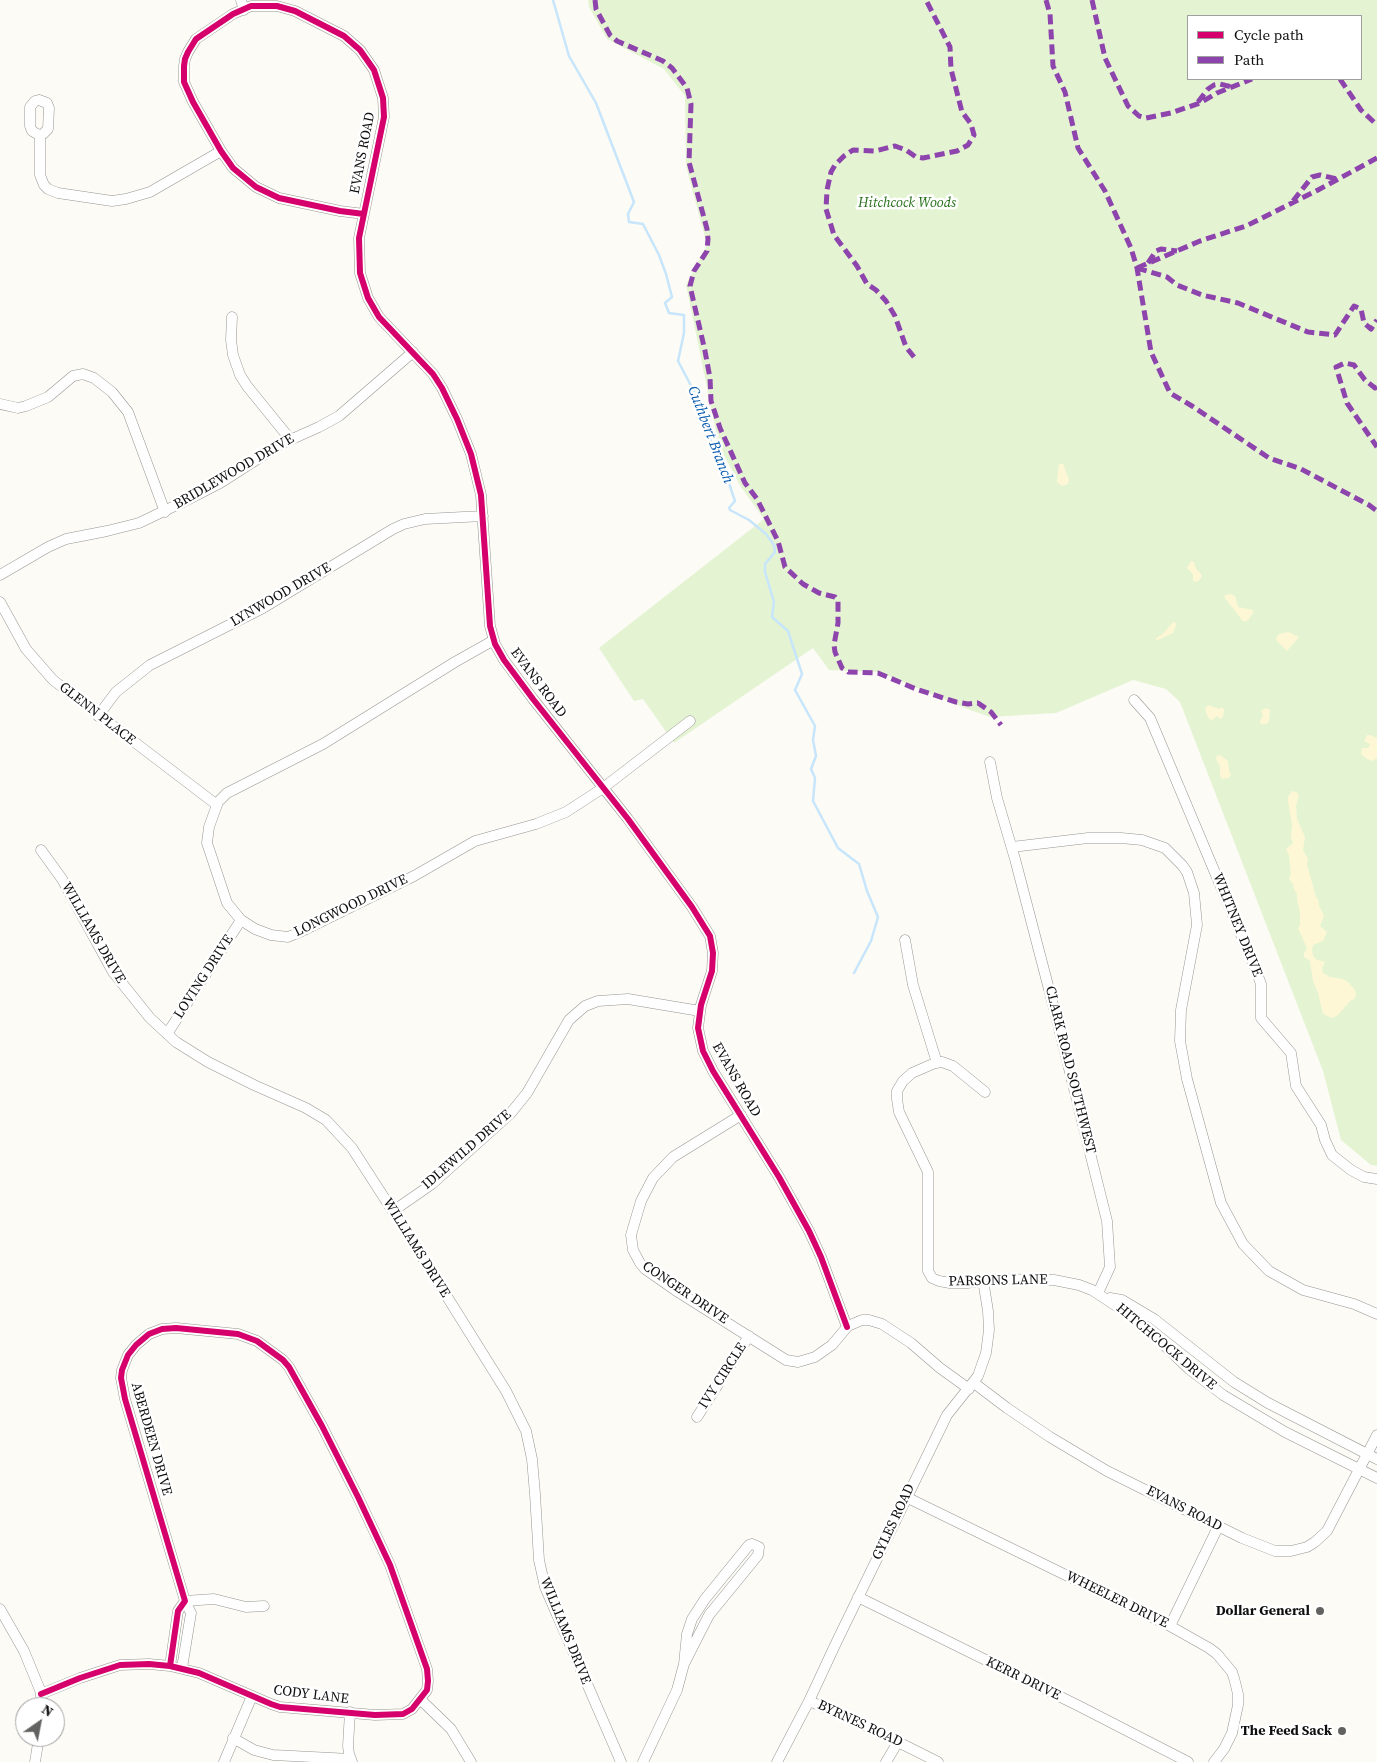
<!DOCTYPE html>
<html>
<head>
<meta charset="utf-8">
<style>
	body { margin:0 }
	#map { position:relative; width:1377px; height:1762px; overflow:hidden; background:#fcfbf5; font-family:"Source Serif 4",serif }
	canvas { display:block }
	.legend { position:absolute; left:1187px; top:15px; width:175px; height:65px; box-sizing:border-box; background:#fff; border:1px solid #9f9f9f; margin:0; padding:6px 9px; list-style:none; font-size:15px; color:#0f0f0f }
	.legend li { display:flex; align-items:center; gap:10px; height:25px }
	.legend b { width:25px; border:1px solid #9f9f9f }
	.north { position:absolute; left:15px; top:1697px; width:50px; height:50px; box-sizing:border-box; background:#fff; border:1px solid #9f9f9f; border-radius:50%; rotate:33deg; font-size:14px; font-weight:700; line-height:20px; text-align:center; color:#0f0f0f }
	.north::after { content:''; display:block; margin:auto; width:18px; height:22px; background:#626260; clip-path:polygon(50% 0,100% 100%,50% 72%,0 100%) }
</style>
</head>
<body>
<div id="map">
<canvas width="1377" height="1762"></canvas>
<ul class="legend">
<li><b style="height:6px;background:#d6006c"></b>Cycle path</li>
<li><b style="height:6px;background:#8e44ad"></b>Path</li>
</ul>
<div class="north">N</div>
</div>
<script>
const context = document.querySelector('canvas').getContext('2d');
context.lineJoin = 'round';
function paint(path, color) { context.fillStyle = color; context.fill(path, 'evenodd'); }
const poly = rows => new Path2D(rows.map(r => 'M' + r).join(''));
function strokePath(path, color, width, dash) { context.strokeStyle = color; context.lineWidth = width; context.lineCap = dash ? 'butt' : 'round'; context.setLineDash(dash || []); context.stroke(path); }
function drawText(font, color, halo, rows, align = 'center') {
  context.font = font + ' "Source Serif 4",serif'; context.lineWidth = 5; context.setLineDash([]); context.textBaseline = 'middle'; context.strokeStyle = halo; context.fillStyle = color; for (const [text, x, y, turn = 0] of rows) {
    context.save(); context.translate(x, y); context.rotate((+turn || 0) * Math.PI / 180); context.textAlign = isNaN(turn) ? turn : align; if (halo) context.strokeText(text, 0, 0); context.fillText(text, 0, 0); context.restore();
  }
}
paint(poly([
	[588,0,1377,0,1377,1166,1371,1165,1341,1140,1323,1071,1180,702,1166,689,1133,680,1056,713,990,717,965,708,879,672,829,670,813,648,674,743,643,699,634,701,599,648,764,519,741,487,719,446,686,285,707,245,686,166,685,96,664,69,607,39,589,7],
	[1188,16,1361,16,1361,79,1188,79]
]), '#e4f4d2');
paint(poly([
	[1059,464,1063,464,1069,480,1068,484,1062,486,1057,482],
	[1191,561,1194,562,1196,569,1202,575,1201,578,1197,582,1193,581,1193,574,1187,568],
	[1226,595,1230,594,1235,596,1238,607,1253,610,1253,613,1248,620,1244,622,1242,620,1225,598,1224,596],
	[1175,622,1176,625,1173,633,1158,640,1155,639,1164,633,1172,623],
	[1288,632,1299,637,1287,651,1277,641,1276,638,1279,634],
	[1208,705,1219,709,1222,707,1224,710,1223,717,1220,719,1217,716,1211,721,1207,715,1205,709],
	[1266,708,1270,710,1269,721,1267,724,1261,724,1260,721,1263,715,1261,711],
	[1367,735,1370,735,1377,738,1377,758,1372,761,1367,759,1361,754,1362,748,1368,748,1370,745,1370,744,1364,741],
	[1220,755,1228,761,1229,771,1231,774,1229,778,1222,779,1220,776,1220,766,1216,759,1217,756],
	[1292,791,1296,792,1299,795,1296,806,1297,819,1305,837,1303,850,1308,859,1307,865,1316,897,1318,899,1319,906,1324,915,1320,926,1327,932,1323,941,1313,945,1312,950,1313,956,1317,960,1325,962,1322,968,1323,973,1330,977,1343,979,1349,983,1355,990,1356,995,1354,999,1350,1001,1338,1015,1332,1018,1323,1014,1318,993,1313,981,1310,961,1304,957,1304,953,1307,948,1298,928,1300,925,1300,912,1297,900,1297,894,1294,889,1293,884,1289,879,1291,874,1289,855,1286,849,1293,843,1291,837,1292,824,1288,801,1288,797]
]), '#fef7d5');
strokePath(poly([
	[553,0,569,56,596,103,634,202,628,214,629,222,643,224,659,255,666,274,672,297,665,303,669,313,684,315,684,333,678,361,697,397,711,441,721,460,735,501,729,508,730,510,749,520,766,534,774,545,775,552,765,564,765,572,774,602,772,617,788,631,802,674,795,690,815,726,813,740,816,756,811,769,815,778,813,801,838,848,859,864,867,891,878,917,871,941,854,973]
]), '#c7e5fb', 2.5);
const minor = poly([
	[241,0,244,10],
	[39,100,47,103,49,108,48,129,43,134,39,135,32,131,30,126,30,107,35,101,39,100],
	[40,135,40,175,44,185,48,189,58,193,112,201,126,199,150,192,221,151],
	[364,214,340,211,279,198,256,187,233,168,221,151,193,102,184,82,184,66,185,59,188,52,196,39,233,14,251,6,277,6,295,11,344,36,360,50,374,70,383,98,384,117,359,238,360,273,368,298,379,317,433,374,442,388,457,419,471,454,481,495,490,626,495,644,504,660,533,699,628,819,692,907,710,936,713,953,712,971,701,1005,698,1028,703,1051,713,1071,779,1177,809,1231,821,1257,847,1327],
	[232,317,231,340,233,355,240,375,247,386,290,439],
	[0,404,18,408,26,406,48,397,73,376,83,374,94,378,112,392,128,412,165,512],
	[0,575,48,547,66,539,107,531,139,523,185,501,220,483,281,444,319,427,339,416,413,352],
	[0,602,26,649,53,680,217,805],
	[494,640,455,662,323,744,235,789,227,793,218,802,209,827,207,843,227,903,241,920,255,929,271,935,288,937,300,932,414,876,475,841,536,824,566,812,603,788,690,721],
	[1134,700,1150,718,1253,963,1261,984,1261,1018,1291,1053,1296,1086,1321,1125,1325,1140,1332,1155,1351,1170,1364,1177,1377,1179],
	[98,716,116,692,150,665,263,608,393,529,404,524,425,519,483,516],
	[990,762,997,798,1015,859,1056,1016,1107,1221,1110,1267,1098,1293],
	[1012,847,1088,838,1121,838,1142,840,1165,848,1182,865,1187,872,1194,893,1197,925,1181,1010,1180,1041,1187,1079,1221,1203,1243,1244,1269,1271,1303,1290,1354,1304,1377,1314],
	[41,850,62,879,113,972,150,1018,176,1042,208,1062,254,1085,306,1108,326,1120,352,1148,416,1247,506,1391,526,1431,532,1459,535,1494,539,1560,545,1587,621,1762],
	[905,940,913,985,937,1063],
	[167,1034,241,920],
	[985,1092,953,1066,942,1062,935,1063,912,1073,903,1081,897,1091,897,1099,899,1112,928,1172,928,1271,932,1278,939,1281,950,1283,967,1283,996,1279,1054,1280,1079,1285,1092,1290,1139,1321,1189,1369,1223,1395,1285,1432,1377,1478],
	[741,1115,673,1157,653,1178,641,1201,631,1235,633,1250,640,1263,645,1269,675,1290,786,1360,798,1362,815,1357,832,1345,848,1326,862,1320,869,1320,882,1324,911,1343,940,1368,969,1389],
	[393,1211,432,1184,510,1114,527,1093,569,1020,585,1006,598,1001,628,999,700,1011],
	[1110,1298,1122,1300,1154,1319,1234,1382,1268,1403,1377,1459],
	[974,1383,1007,1408,1050,1437,1107,1471,1242,1538,1275,1551,1291,1551,1307,1547,1315,1542,1327,1531,1377,1435],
	[697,1417,749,1336],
	[906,1497,1170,1626,1209,1648,1217,1654,1232,1672,1234,1678,1238,1694,1238,1705,1232,1733,1224,1749,1214,1762],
	[752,1544,759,1547,758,1555,709,1615,684,1664,687,1634,692,1619,705,1599,749,1545,752,1544],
	[858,1597,1079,1706,1188,1762],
	[0,1609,24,1651,40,1690,43,1707],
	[1170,1626,1218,1527],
	[182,1668,191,1613,185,1601,214,1599,246,1607,264,1606],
	[41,1694,80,1678,120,1665,149,1664,170,1666,199,1673,271,1704,280,1707,375,1715,403,1714,412,1709,427,1690,428,1681,427,1669,390,1565,358,1497,322,1426,289,1367,283,1360,257,1341,238,1334,176,1328,162,1329,149,1334,136,1345,128,1355,122,1370,121,1378,125,1399,185,1601,178,1611,170,1666],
	[421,1700,451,1729,471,1762],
	[809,1701,856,1721,938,1762],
	[350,1712,348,1746,349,1754,352,1762],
	[233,1738,254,1750,273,1755,351,1759],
	[35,1762,39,1737],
	[224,1762,252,1696],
	[643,1762,677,1690,684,1664],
	[777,1762,809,1701,837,1641,947,1415,978,1376,986,1353,989,1330,988,1311,983,1280],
	[886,1762,898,1742]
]);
strokePath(minor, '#969593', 11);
strokePath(minor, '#fffefe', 10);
strokePath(poly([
	[595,0,596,9,610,35,617,41,663,61,672,68,687,88,691,104,689,162,707,229,708,239,707,251,694,271,690,286,705,351,710,378,711,401,720,428,745,483,757,499,778,541,785,567,803,584,819,593,835,597,838,601,838,623,834,645,835,652,842,668,848,672,878,673,916,689,956,702,968,704,978,703,991,712,1001,725],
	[1046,0,1050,14,1053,66,1065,92,1078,148,1105,191,1131,248,1137,268,1151,352,1170,393,1192,406,1269,458,1301,469,1369,505,1377,511],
	[1092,0,1105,58,1128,106,1139,116,1146,118,1171,113,1200,103,1217,93,1252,79],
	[1340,79,1361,110,1377,125],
	[1198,102,1208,89,1214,85,1220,84,1232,87],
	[1293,201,1312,177,1320,175,1337,179],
	[1148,263,1156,251,1161,249,1177,251],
	[1137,268,1167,277,1177,285,1202,295,1238,303,1308,332,1335,335,1354,306,1361,309,1364,323,1371,329,1377,320],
	[1137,268,1200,241,1246,226,1318,190,1377,158],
	[914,357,906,347,895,316,886,301,876,290,867,284,857,266,834,235,826,209,827,190,831,172,835,165,844,156,853,150,875,151,895,146,906,150,916,157,923,158,957,151,968,145,974,135,971,124,962,112,951,69,950,47,926,0],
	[1377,387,1375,388,1365,380,1354,365,1345,363,1336,367,1347,403,1377,447]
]), '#8e44ad', 5, [10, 5]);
strokePath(poly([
	[364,214,340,211,279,198,256,187,233,168,221,151,193,102,184,82,184,66,185,59,188,52,196,39,233,14,251,6,277,6,295,11,344,36,360,50,374,70,383,98,384,117,359,238,360,273,368,298,379,317,433,374,442,388,457,419,471,454,481,495,490,626,495,644,504,660,533,699,628,819,692,907,710,936,713,953,712,971,701,1005,698,1028,703,1051,713,1071,779,1177,809,1231,821,1257,847,1327],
	[41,1694,80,1678,120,1665,149,1664,170,1666,199,1673,271,1704,280,1707,375,1715,403,1714,412,1709,427,1690,428,1681,427,1669,390,1565,358,1497,322,1426,289,1367,283,1360,257,1341,238,1334,176,1328,162,1329,149,1334,136,1345,128,1355,122,1370,121,1378,125,1399,185,1601,178,1611,170,1666]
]), '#d6006c', 6);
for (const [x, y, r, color] of [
	[1320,1611,5,"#626260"],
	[1342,1731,5,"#626260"]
]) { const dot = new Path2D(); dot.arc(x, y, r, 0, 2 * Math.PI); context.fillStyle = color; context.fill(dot); strokePath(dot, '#fff', 2); }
drawText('14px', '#0f0f0f', '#fff', [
	["EVANS ROAD",363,153,-79],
	["BRIDLEWOOD DRIVE",234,472,-30],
	["LYNWOOD DRIVE",281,595,-30],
	["EVANS ROAD",538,683,53],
	["GLENN PLACE",97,714,38],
	["LONGWOOD DRIVE",351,906,-26],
	["WHITNEY DRIVE",1237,925,68],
	["WILLIAMS DRIVE",93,933,60],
	["LOVING DRIVE",204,977,-57],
	["CLARK ROAD SOUTHWEST",1070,1070,76],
	["EVANS ROAD",736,1080,60],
	["IDLEWILD DRIVE",467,1150,-41],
	["WILLIAMS DRIVE",416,1248,58],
	["PARSONS LANE",998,1281,-1],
	["CONGER DRIVE",685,1293,34],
	["HITCHCOCK DRIVE",1166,1347,40],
	["IVY CIRCLE",723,1376,-57],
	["ABERDEEN DRIVE",151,1439,74],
	["EVANS ROAD",1184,1509,27],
	["GYLES ROAD",894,1522,-65],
	["WHEELER DRIVE",1117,1600,26],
	["WILLIAMS DRIVE",565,1631,68],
	["KERR DRIVE",1023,1679,26],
	["CODY LANE",311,1695,7],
	["BYRNES ROAD",860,1724,25]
]);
drawText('italic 14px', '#246f17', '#fff', [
	["Hitchcock Woods",907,203]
]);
drawText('bold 14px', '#0f0f0f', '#fff', [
	["Dollar General",1310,1611],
	["The Feed Sack",1332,1731]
], 'right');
drawText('italic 15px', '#095db0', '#fff', [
	["Cuthbert Branch",710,435,69]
]);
</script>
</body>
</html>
